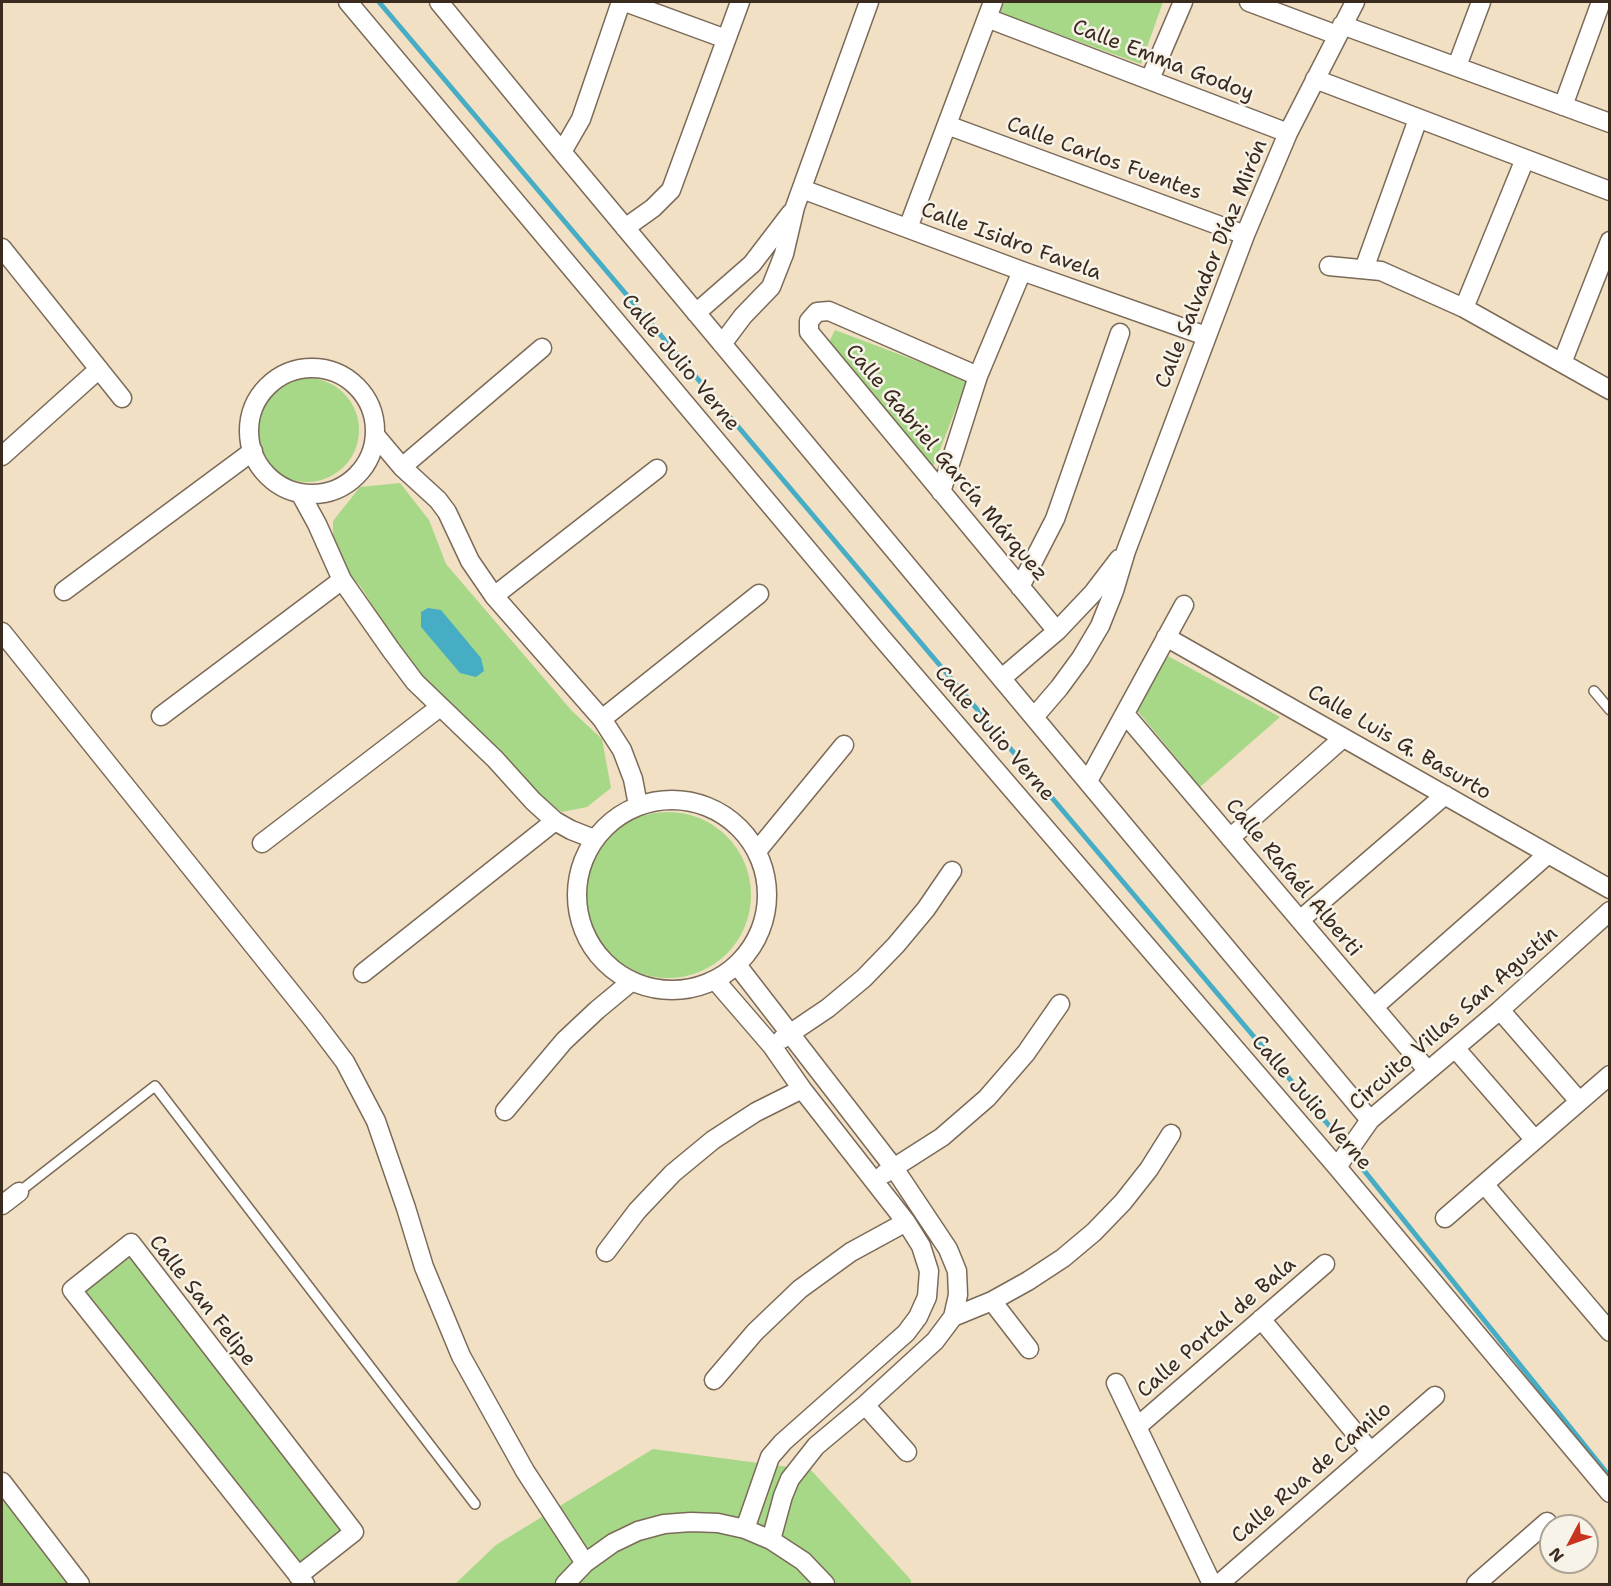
<!DOCTYPE html>
<html>
<head>
<meta charset="utf-8">
<style>
	body { margin:0 }
	#map { position:relative; width:1611px; height:1586px; overflow:hidden; background:#f1e0c4; font-family:"Shantell Sans",sans-serif }
	canvas { display:block }
	.frame { position:absolute; inset:0; border:3px solid #3b2a1e; pointer-events:none }
	.north { position:absolute; left:1539px; top:1514px; width:60px; height:60px; box-sizing:border-box; background:#f7f3e8; border:2px solid #aca397; border-radius:50%; rotate:229deg; font-size:16px; font-weight:700; line-height:24px; text-align:center; color:#3b2a1e }
	.north::after { content:''; display:block; margin:auto; width:21px; height:27px; background:#c8321e; clip-path:polygon(50% 0,100% 100%,50% 72%,0 100%) }
</style>
</head>
<body>
<div id="map">
<canvas width="1611" height="1586"></canvas>
<div class="frame"></div>
<div class="north">N</div>
</div>
<script>
const context = document.querySelector('canvas').getContext('2d');
context.lineJoin = 'round';
function paint(path, color) { context.fillStyle = color; context.fill(path, 'evenodd'); }
const poly = rows => new Path2D(rows.map(r => 'M' + r).join(''));
function strokePath(path, color, width, dash) { context.strokeStyle = color; context.lineWidth = width; context.lineCap = dash ? 'butt' : 'round'; context.setLineDash(dash || []); context.stroke(path); }
function drawText(font, color, halo, rows, align = 'center') {
  context.font = font + ' "Shantell Sans",sans-serif'; context.lineWidth = 5; context.setLineDash([]); context.textBaseline = 'middle'; context.strokeStyle = halo; context.fillStyle = color; for (const [text, x, y, turn = 0] of rows) {
    context.save(); context.translate(x, y); context.rotate((+turn || 0) * Math.PI / 180); context.textAlign = isNaN(turn) ? turn : align; if (halo) context.strokeText(text, 0, 0); context.fillText(text, 0, 0); context.restore();
  }
}
paint(poly([
	[1004,2,1163,2,1141,64,1000,13],
	[835,330,967,380,934,465,926,465,827,346],
	'255 430a52 52 0 1 1 104 0a52 52 0 1 1-104 0Z',
	[400,483,429,520,446,564,572,711,602,739,611,788,587,807,562,812,532,791,412,668,361,587,333,557,333,521,360,487],
	[1168,656,1280,717,1200,787,1136,709],
	'585 895a83 83 0 1 1 166 0a83 83 0 1 1-166 0Z',
	[130,1255,342,1529,299,1567,82,1293],
	[653,1449,811,1470,911,1580,911,1584,455,1584,496,1545],
	[2,1485,78,1584,4,1584,2,1582]
]), '#a6d887');
paint(poly([
	[428,608,441,610,481,658,484,671,476,677,460,673,421,627,421,612]
]), '#46adc5');
strokePath(poly([
	[379,2,1332,1129],
	[1358,1163,1610,1477]
]), '#46adc5', 5);
const lane = poly([
	[1594,691,1610,710],
	[19,1192,155,1086,475,1504]
]);
const street = poly([
	[348,2,881,637,1337,1167,1610,1493],
	[439,2,562,152,1370,1120],
	[625,2,726,39],
	[1249,2,1337,35],
	[987,18,1288,133],
	[1342,25,1610,123],
	[1457,66,1481,2],
	[1150,79,1183,2],
	[1315,79,1610,191],
	[1563,106,1601,2],
	[947,125,1245,235],
	[562,152,581,119,621,2],
	[802,189,1022,271,1206,336],
	[625,228,653,208,671,190,740,2],
	[908,228,993,2],
	[2,248,122,398],
	[1329,266,1381,271,1464,308,1610,390],
	[1364,269,1418,119],
	[1464,308,1525,159],
	[696,313,752,264,791,213],
	[722,344,743,316,771,287,784,254,795,207,869,2],
	[1562,363,1610,241],
	'249 431a63 63 0 1 1 126 0a63 63 0 1 1-126 0Z',
	[978,376,829,311,817,312,809,321,809,332,1057,631],
	[375,435,402,467,438,500,447,512,470,561,494,596,602,719,622,750,633,779,638,805],
	[2,456,99,369],
	[402,467,542,348],
	[941,492,978,376,1022,271],
	[300,493,317,524,342,580,391,650,415,682,495,759,533,801,555,821,571,830,594,839],
	[1020,587,1055,519,1120,333],
	[64,591,253,451],
	[494,596,657,469],
	[2,632,314,1021,345,1062,376,1121,406,1208,424,1267,461,1356,525,1471,585,1563],
	[1166,637,1610,889],
	[1002,678,1057,631,1093,593,1119,559],
	[1125,714,1428,1071],
	[161,716,342,580],
	[1034,717,1059,688,1081,658,1100,626,1114,591,1126,551,1245,235,1288,133,1355,2],
	[602,719,759,594],
	[1088,781,1184,605],
	'577 895a95 95 0 1 1 190 0a95 95 0 1 1-190 0Z',
	[1230,838,1343,738],
	[262,843,440,707],
	[757,851,844,745],
	[1300,920,1445,795],
	[737,965,894,1168,948,1249,957,1271,958,1295,953,1317,935,1341,865,1405,816,1446,790,1479,783,1496,771,1540],
	[363,973,555,821],
	[715,980,772,1046,802,1089,906,1222,921,1246,929,1271,927,1297,918,1317,906,1333,783,1442,770,1457,745,1529],
	[1374,1007,1548,854],
	[1500,1010,1579,1101],
	[782,1039,828,1008,864,978,896,945,926,909,952,871],
	[1455,1048,1535,1140],
	[505,1111,564,1041,597,1010,632,981],
	[1337,1167,1370,1120,1500,1010,1610,911],
	[884,1174,942,1137,987,1098,1026,1053,1060,1004],
	[1484,1184,1610,1332],
	[2,1205,19,1192],
	[1445,1218,1610,1075],
	[606,1252,637,1211,673,1173,713,1140,756,1112,802,1089],
	[992,1301,1029,1349],
	[953,1317,992,1301,1028,1281,1063,1258,1094,1232,1123,1202,1149,1169,1171,1134],
	[1261,1319,1371,1452],
	[714,1380,755,1332,800,1289,851,1252,906,1222],
	[1116,1383,1212,1584],
	[865,1405,907,1452],
	[1138,1426,1325,1264],
	[2,1482,80,1584],
	[298,1576,354,1532,131,1243,72,1290,305,1584],
	[565,1584,585,1563,613,1543,638,1531,664,1524,691,1522,718,1523,745,1529,771,1540,803,1561,825,1584],
	[1219,1584,1435,1396],
	[1476,1584,1547,1522]
]);
strokePath(lane, '#7b6a58', 12);
strokePath(street, '#7b6a58', 21);
strokePath(lane, '#fff', 9);
strokePath(street, '#fff', 18);
drawText('21px', '#3b2a1e', '#f7f3e8', [
	["Calle Emma Godoy",1163,61,21],
	["Calle Carlos Fuentes",1104,159,20],
	["Calle Isidro Favela",1011,242,20],
	["Calle Salvador Díaz Mirón",1212,264,-68],
	["Calle Julio Verne",680,363,50],
	["Calle Gabriel García Márquez",946,463,50],
	["Calle Julio Verne",994,734,49],
	["Calle Luis G. Basurto",1399,743,30],
	["Calle Rafaél Alberti",1293,878,50],
	["Circuito Villas San Agustín",1454,1019,-41],
	["Calle Julio Verne",1311,1103,49],
	["Calle San Felipe",202,1301,52],
	["Calle Portal de Bala",1217,1328,-41],
	["Calle Rua de Camilo",1312,1473,-41]
]);
</script>
</body>
</html>
